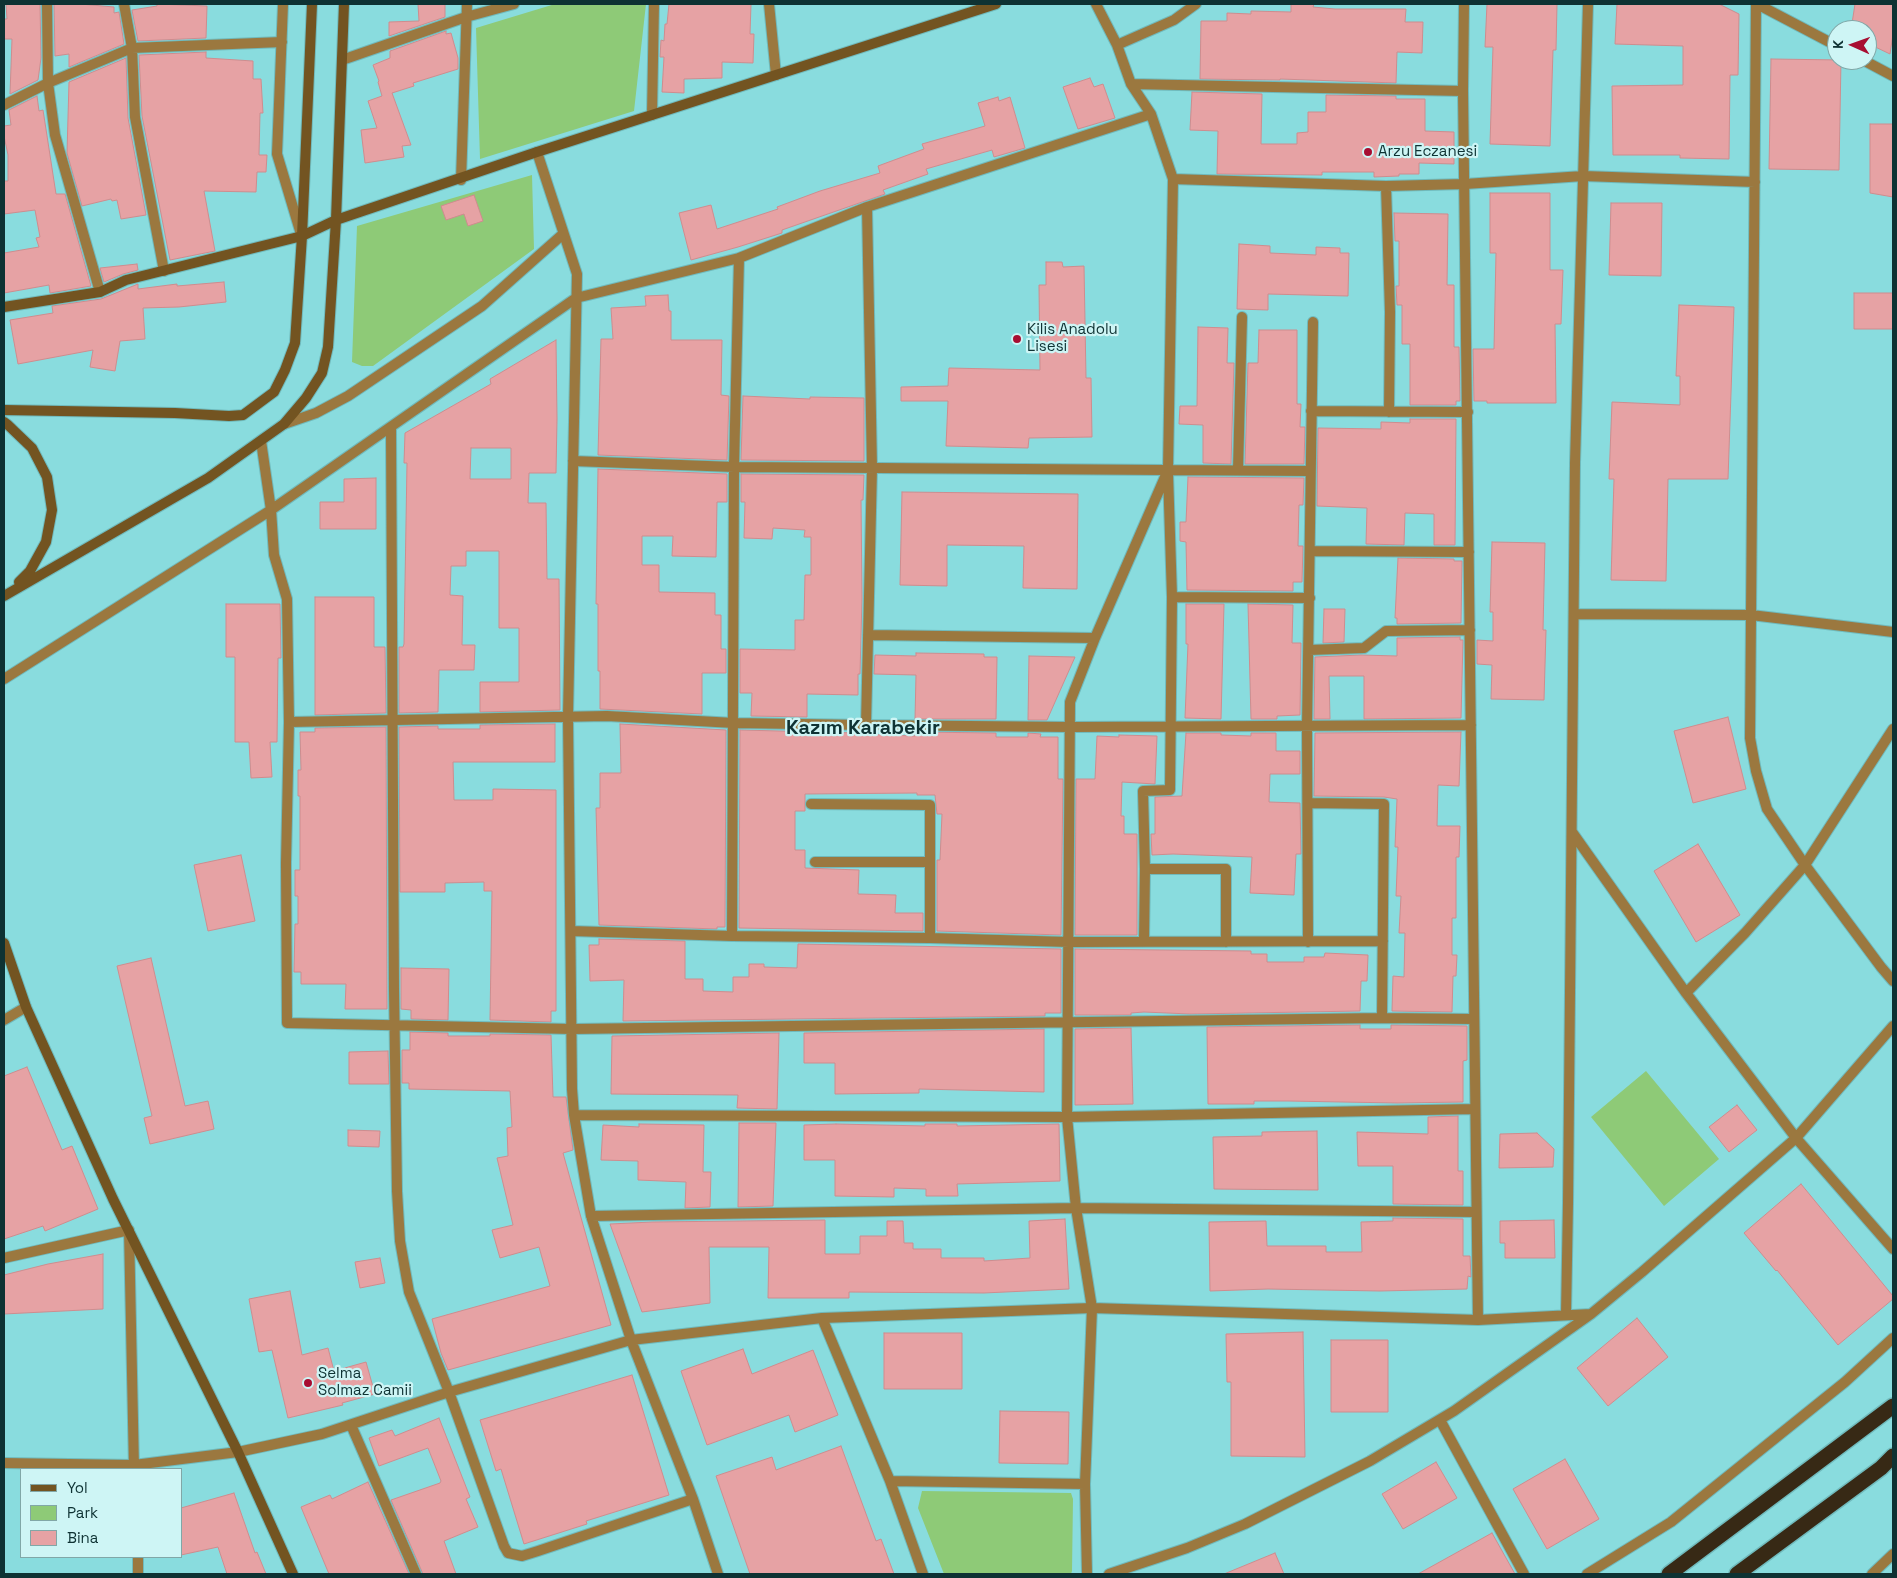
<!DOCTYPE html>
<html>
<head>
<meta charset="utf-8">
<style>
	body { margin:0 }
	#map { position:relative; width:1897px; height:1578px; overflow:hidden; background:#89dcde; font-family:"Space Grotesk",sans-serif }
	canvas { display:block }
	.frame { position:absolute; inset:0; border:5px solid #0e3233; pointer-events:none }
	.legend { position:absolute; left:20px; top:1468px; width:162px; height:90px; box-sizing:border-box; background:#cef5f5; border:1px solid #81a7a7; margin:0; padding:6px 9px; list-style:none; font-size:15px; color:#0e3233 }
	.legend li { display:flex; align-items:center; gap:10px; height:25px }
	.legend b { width:25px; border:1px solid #81a7a7 }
	.north { position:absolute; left:1827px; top:20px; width:50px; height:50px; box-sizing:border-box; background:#cef5f5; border:1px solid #81a7a7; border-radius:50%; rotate:272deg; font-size:14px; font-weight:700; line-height:20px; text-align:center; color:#0e3233 }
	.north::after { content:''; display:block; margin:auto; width:18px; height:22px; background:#a70e32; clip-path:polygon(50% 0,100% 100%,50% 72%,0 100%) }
</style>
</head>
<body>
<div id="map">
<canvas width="1897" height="1578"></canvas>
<div class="frame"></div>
<ul class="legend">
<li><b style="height:6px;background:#735421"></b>Yol</li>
<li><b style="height:14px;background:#8eca77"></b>Park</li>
<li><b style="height:14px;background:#e6a2a4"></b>Bina</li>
</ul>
<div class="north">K</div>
</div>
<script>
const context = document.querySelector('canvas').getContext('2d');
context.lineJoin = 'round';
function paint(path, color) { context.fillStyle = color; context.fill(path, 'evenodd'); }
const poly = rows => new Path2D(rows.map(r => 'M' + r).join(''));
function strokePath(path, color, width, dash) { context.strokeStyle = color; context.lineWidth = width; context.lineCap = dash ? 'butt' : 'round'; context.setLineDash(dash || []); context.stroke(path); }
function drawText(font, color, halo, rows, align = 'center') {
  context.font = font + ' "Space Grotesk",sans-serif'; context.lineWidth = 4.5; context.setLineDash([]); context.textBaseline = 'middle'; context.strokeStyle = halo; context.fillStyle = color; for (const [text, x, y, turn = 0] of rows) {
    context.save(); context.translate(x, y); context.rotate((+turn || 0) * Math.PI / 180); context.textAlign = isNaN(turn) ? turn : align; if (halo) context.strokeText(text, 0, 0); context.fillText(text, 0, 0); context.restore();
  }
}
paint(poly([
	[555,4,646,4,634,111,480,159,476,28],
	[532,175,534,249,373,366,362,366,352,362,357,226],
	[1646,1071,1719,1159,1664,1206,1591,1117],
	[922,1491,1071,1493,1073,1499,1072,1571,1071,1574,944,1574,918,1508]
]), '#8eca77');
const building = poly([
	[6,4,40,4,41,58,38,80,10,94,12,39,4,39,4,19,7,19,6,4],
	[54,4,80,4,114,7,114,13,119,12,124,44,69,67,69,54,55,56,54,4],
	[157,4,207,6,206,38,138,41,132,10,157,6,157,4],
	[418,4,445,4,445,17,389,36,389,22,419,21,418,4],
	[669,4,751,4,750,34,754,34,753,63,722,62,722,78,684,79,684,93,662,92,664,57,660,57,661,40,664,41,665,24,667,24,669,4],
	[1291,4,1314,4,1313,7,1335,9,1406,9,1405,22,1423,22,1422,53,1397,52,1396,83,1280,79,1280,80,1200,79,1201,21,1227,21,1227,13,1251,14,1251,11,1291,12,1291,4],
	[1487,4,1557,4,1556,50,1553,50,1550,146,1490,144,1493,47,1485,47,1487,4],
	[1617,4,1719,4,1739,14,1738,75,1730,75,1729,159,1680,158,1680,155,1613,155,1612,86,1683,85,1683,46,1615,44,1617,4],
	[1855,4,1893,4,1893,34,1890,54,1867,43,1867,30,1851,30,1855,4],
	[446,31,446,34,451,33,458,58,458,69,413,83,414,86,392,93,411,145,402,146,404,157,365,163,361,130,377,128,368,101,382,96,378,82,379,81,373,65,390,58,390,51,446,31],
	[206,52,206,58,253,61,253,79,261,79,263,113,260,113,259,155,267,155,266,172,257,172,256,192,204,191,215,251,170,260,142,116,139,55,206,52],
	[126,58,128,118,146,215,121,219,117,200,112,201,111,199,82,206,67,153,69,82,126,58],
	[1771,59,1841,60,1839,170,1769,169,1771,59],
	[1090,78,1094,87,1103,84,1115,118,1078,129,1063,87,1090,78],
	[1192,92,1262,94,1261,144,1297,144,1297,133,1308,132,1308,112,1326,112,1326,95,1396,96,1396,99,1425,99,1425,131,1454,132,1454,164,1419,163,1419,174,1399,174,1399,176,1374,177,1374,172,1322,172,1322,175,1217,174,1218,131,1190,130,1192,92],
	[37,96,39,111,43,110,56,194,65,194,91,286,50,293,49,285,4,293,4,253,39,247,36,238,40,237,35,210,4,214,4,181,8,181,8,155,4,136,4,126,11,125,9,110,37,96],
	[998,97,999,101,1010,97,1025,148,994,157,992,150,926,169,928,174,883,190,885,194,782,230,782,233,738,247,691,260,679,213,711,205,717,229,778,209,777,207,820,191,880,173,878,166,924,149,922,144,985,126,978,103,998,97],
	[1870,124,1893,124,1893,197,1870,193,1870,124],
	[1490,193,1550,193,1550,270,1563,270,1561,324,1555,324,1556,403,1487,403,1487,401,1474,401,1473,349,1494,349,1496,253,1490,253,1490,193],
	[474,195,483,221,468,226,464,214,446,220,441,206,474,195],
	[1611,203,1662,203,1661,276,1609,275,1611,203],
	[1394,213,1448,214,1447,285,1454,285,1454,347,1459,347,1460,401,1456,401,1456,405,1410,405,1410,344,1402,344,1402,305,1397,305,1396,286,1399,286,1399,241,1395,241,1394,213],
	[1239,244,1270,246,1270,253,1316,255,1316,247,1340,248,1340,253,1349,253,1348,296,1268,294,1268,310,1237,309,1239,244],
	[1046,262,1062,262,1063,267,1084,266,1086,378,1091,378,1092,437,1029,438,1028,448,946,446,948,401,901,401,901,387,948,386,949,368,1040,370,1039,285,1046,285,1046,262],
	[137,264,138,270,123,274,104,282,100,268,137,264],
	[224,282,226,302,179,307,143,308,145,339,120,341,115,371,90,367,93,350,18,364,10,320,53,313,52,306,101,299,138,284,138,289,177,284,177,286,224,282],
	[1854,293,1893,293,1893,329,1854,329,1854,293],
	[668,295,669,311,671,311,671,340,722,340,721,395,729,396,727,460,598,455,601,339,613,339,611,308,646,306,645,296,668,295],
	[1679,305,1734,307,1728,479,1668,479,1666,581,1611,580,1614,479,1609,479,1612,402,1680,405,1680,376,1676,376,1679,305],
	[1198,327,1228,328,1227,363,1234,363,1231,464,1203,463,1203,425,1179,424,1180,406,1197,406,1198,327],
	[1259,330,1297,330,1297,404,1301,404,1300,427,1305,427,1304,464,1245,464,1248,363,1258,363,1259,330],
	[556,340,557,419,556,473,529,473,528,503,546,503,547,579,559,579,560,710,480,712,480,682,519,682,519,628,499,628,499,551,466,551,466,566,451,566,450,595,463,596,462,645,475,645,474,670,439,670,438,712,399,713,399,647,403,647,404,644,407,463,404,463,405,433,491,384,490,379,556,340],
	[471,448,511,448,511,479,470,479,471,448],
	[743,396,810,399,810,397,864,398,864,461,741,460,743,396],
	[1410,419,1456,419,1455,545,1434,545,1434,514,1405,513,1404,545,1366,544,1367,508,1317,506,1318,428,1381,429,1381,422,1410,423,1410,419],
	[598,469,727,474,727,502,717,502,716,557,672,556,673,536,642,536,642,565,659,565,659,592,715,593,715,615,721,615,721,649,726,649,726,673,702,673,702,714,600,709,600,671,598,671,598,604,596,604,598,469],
	[741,474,864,475,863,500,861,500,862,598,860,674,858,674,858,695,807,694,807,717,751,716,752,693,740,693,740,649,795,650,795,620,804,620,805,575,811,575,811,537,804,537,805,530,773,528,772,539,744,538,745,502,741,502,741,474],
	[1188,477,1304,478,1303,505,1299,505,1298,546,1303,546,1302,582,1293,582,1293,591,1187,590,1186,542,1180,541,1180,522,1186,522,1188,477],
	[376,478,376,529,320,529,320,502,344,502,344,479,376,478],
	[902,492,1078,494,1077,589,1023,588,1024,546,947,545,947,586,900,585,902,492],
	[1492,542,1545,543,1543,630,1546,630,1544,700,1491,699,1492,665,1477,664,1477,640,1493,641,1493,612,1490,612,1492,542],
	[1398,558,1454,559,1454,561,1462,561,1461,623,1397,624,1397,618,1395,618,1398,558],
	[315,597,374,597,374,647,385,647,386,713,315,715,315,597],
	[226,604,280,604,281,658,278,658,277,742,270,742,272,777,251,778,249,742,235,742,235,657,226,657,226,604],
	[1186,604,1224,604,1221,719,1185,718,1188,644,1186,644,1186,604],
	[1248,604,1293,605,1292,643,1301,643,1300,715,1277,716,1277,719,1251,719,1248,604],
	[1324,609,1345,609,1344,642,1323,643,1324,609],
	[1460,637,1460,640,1463,640,1461,718,1364,719,1364,676,1329,676,1330,719,1314,719,1315,657,1361,655,1397,656,1397,638,1460,637],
	[916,653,984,654,984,657,997,657,996,719,915,719,916,675,874,674,875,655,916,656,916,653],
	[1029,656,1075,657,1047,720,1028,720,1029,656],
	[1728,717,1746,789,1693,803,1674,731,1728,717],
	[555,724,555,762,453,762,454,800,493,800,493,789,556,790,556,1011,551,1011,551,1022,490,1020,492,891,484,891,484,882,445,883,445,892,400,892,399,727,438,726,438,729,480,729,480,725,555,724],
	[620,724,726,730,725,927,717,927,717,929,599,925,596,808,600,808,600,773,621,773,620,724],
	[386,727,387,1009,345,1009,346,984,301,984,301,972,294,972,295,924,298,924,298,896,295,896,295,870,300,870,300,796,298,796,298,770,301,770,300,732,315,732,315,728,386,727],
	[740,730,858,733,858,734,915,736,915,732,996,733,996,737,1028,737,1028,733,1041,734,1040,737,1058,737,1058,779,1063,779,1061,935,937,931,937,860,940,860,942,814,937,814,935,795,917,795,917,793,805,794,805,811,795,811,795,850,805,850,805,868,859,870,858,894,896,895,895,913,923,913,923,931,739,928,740,730],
	[1461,732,1459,786,1438,785,1437,826,1460,826,1459,857,1456,857,1456,918,1452,918,1452,955,1457,955,1456,976,1453,976,1452,1012,1392,1011,1393,976,1404,977,1405,933,1399,933,1401,896,1396,896,1398,847,1395,847,1397,799,1384,797,1314,796,1315,733,1461,732],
	[1186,733,1221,733,1221,735,1251,736,1251,733,1276,733,1276,751,1300,751,1300,774,1270,774,1269,802,1300,803,1301,854,1296,854,1294,895,1250,893,1252,857,1173,854,1152,855,1151,834,1155,834,1155,797,1182,796,1186,733],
	[1119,735,1157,736,1155,784,1122,782,1121,816,1124,816,1124,834,1137,834,1137,935,1075,935,1076,779,1095,779,1097,736,1119,737,1119,735],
	[1698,844,1740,915,1696,942,1654,871,1698,844],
	[241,855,255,921,208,931,194,865,241,855],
	[599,939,685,941,685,979,703,979,703,991,733,992,733,977,749,977,749,964,764,964,764,967,797,968,798,944,1061,949,1061,1013,1045,1013,1045,1016,623,1021,624,980,590,981,589,945,599,945,599,939],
	[1075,949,1251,951,1251,954,1267,954,1267,962,1304,962,1304,957,1324,957,1325,953,1368,955,1367,981,1361,981,1360,1011,1190,1014,1144,1012,1131,1013,1131,1015,1075,1015,1075,949],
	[151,958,185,1106,208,1101,214,1129,150,1144,144,1118,152,1116,117,966,151,958],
	[401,968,449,969,448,1020,411,1019,411,1010,401,1009,401,968],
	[1360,1025,1360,1029,1391,1029,1391,1025,1467,1026,1467,1060,1463,1061,1463,1102,1397,1103,1288,1101,1254,1101,1254,1104,1208,1104,1207,1027,1360,1025],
	[1131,1028,1133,1104,1075,1105,1075,1029,1131,1028],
	[1044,1029,1044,1092,919,1089,919,1093,835,1094,835,1063,804,1063,804,1033,1044,1029],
	[410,1032,448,1033,448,1036,490,1036,490,1034,551,1035,553,1097,566,1097,573,1150,563,1153,611,1325,448,1370,441,1353,432,1319,550,1286,539,1247,500,1258,492,1230,513,1225,497,1158,508,1156,507,1128,512,1127,510,1091,409,1089,409,1083,402,1083,402,1050,410,1050,410,1032],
	[779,1033,777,1109,737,1108,738,1095,611,1094,612,1036,779,1033],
	[388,1051,389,1084,349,1084,349,1052,388,1051],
	[27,1067,62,1150,72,1146,98,1209,45,1231,43,1226,4,1239,4,1076,27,1067],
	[1737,1105,1757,1130,1729,1152,1709,1127,1737,1105],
	[1458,1116,1458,1171,1463,1171,1463,1205,1393,1204,1393,1166,1358,1166,1357,1132,1428,1134,1428,1117,1458,1116],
	[739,1123,776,1123,773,1206,738,1207,739,1123],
	[639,1124,704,1125,703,1172,711,1172,710,1207,685,1208,686,1182,638,1180,638,1161,601,1160,603,1125,639,1127,639,1124],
	[836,1124,925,1126,925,1124,957,1124,957,1126,1059,1124,1060,1181,957,1184,958,1196,926,1196,926,1189,894,1188,894,1197,835,1196,835,1160,804,1160,804,1125,836,1124],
	[348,1130,380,1131,379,1147,348,1146,348,1130],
	[1317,1131,1318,1190,1214,1189,1213,1137,1262,1136,1262,1132,1317,1131],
	[1537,1133,1554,1149,1553,1167,1499,1168,1500,1134,1537,1133],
	[1801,1184,1893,1296,1893,1299,1838,1345,1777,1270,1776,1271,1744,1233,1801,1184],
	[1393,1218,1463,1219,1463,1256,1470,1256,1471,1277,1468,1276,1467,1289,1380,1291,1268,1289,1210,1291,1209,1222,1266,1221,1267,1246,1326,1246,1326,1252,1362,1252,1361,1222,1393,1221,1393,1218],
	[1065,1219,1069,1289,984,1293,849,1292,849,1298,768,1298,769,1247,709,1247,710,1303,642,1312,610,1224,652,1222,825,1220,825,1254,860,1254,860,1236,887,1236,887,1221,903,1221,904,1243,913,1243,913,1249,941,1249,941,1258,984,1258,984,1261,1030,1258,1029,1221,1065,1219],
	[1554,1220,1555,1258,1505,1258,1505,1243,1500,1243,1500,1221,1554,1220],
	[103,1254,103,1309,4,1314,4,1275,48,1264,103,1254],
	[380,1258,385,1283,360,1288,355,1262,380,1258],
	[290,1291,302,1355,328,1348,334,1371,366,1362,375,1394,342,1403,343,1405,288,1418,272,1350,259,1352,249,1299,290,1291],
	[1637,1318,1668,1357,1608,1406,1577,1368,1637,1318],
	[1303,1332,1305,1457,1231,1456,1231,1382,1227,1382,1226,1334,1303,1332],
	[884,1333,962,1333,962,1389,884,1389,884,1333],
	[1331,1340,1388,1340,1388,1412,1331,1412,1331,1340],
	[743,1349,752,1374,813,1350,838,1415,795,1432,789,1415,707,1445,681,1371,743,1349],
	[632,1375,669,1495,586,1521,587,1524,524,1544,501,1469,496,1471,480,1420,632,1375],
	[1000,1411,1069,1412,1068,1464,999,1463,1000,1411],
	[439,1418,470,1497,466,1499,478,1527,444,1541,456,1574,423,1574,391,1500,440,1483,441,1481,428,1448,379,1466,369,1438,392,1430,395,1436,439,1418],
	[841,1446,876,1541,881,1539,894,1574,750,1574,716,1476,772,1457,776,1470,841,1446],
	[1565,1459,1599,1519,1547,1549,1513,1489,1565,1459],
	[1436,1462,1457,1498,1403,1529,1382,1494,1436,1462],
	[368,1482,409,1574,329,1574,301,1507,330,1495,332,1499,368,1482],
	[234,1493,255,1553,257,1552,266,1574,227,1574,218,1547,181,1555,181,1508,234,1493],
	[1492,1533,1515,1574,1418,1574,1492,1533],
	[1275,1553,1284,1574,1224,1574,1275,1553]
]);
paint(building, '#e6a2a4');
strokePath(building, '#ce8c8e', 1);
const lane = poly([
	[652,115,654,4]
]);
const street = poly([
	[47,4,48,83,55,135,100,292],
	[124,4,132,48,135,117,164,271],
	[283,4,277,154,301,234],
	[769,4,776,75],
	[1464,4,1463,91,1478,1320],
	[1756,4,1750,738,1756,771,1767,809,1805,865,1881,967,1893,981],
	[1757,4,1837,46],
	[1117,45,1174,20,1196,4],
	[342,60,466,17,514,4],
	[1863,60,1893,76],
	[1131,84,1463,91],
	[4,105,48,83,132,48,282,42],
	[537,152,577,274,568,716,572,1089,574,1115,591,1216,631,1340,693,1499,718,1574],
	[1173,179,1386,186,1465,184,1583,176,1755,182],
	[461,180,467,4],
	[1386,186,1390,312,1389,412],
	[1311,411,1468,412],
	[284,424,316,413,348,396,482,306,563,234],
	[391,428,394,990,397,1191,400,1241,409,1292,449,1392,504,1546,508,1553,522,1556,538,1551,693,1499],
	[261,441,271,510,274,555,287,599,289,722,286,863,287,1023,572,1029,1382,1018,1474,1019],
	[573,461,734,467,1310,471],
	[1238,470,1242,317],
	[1310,551,1469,552],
	[1172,597,1310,598],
	[1574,614,1751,615,1893,632],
	[868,635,1095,638],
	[1309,650,1364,648,1386,631,1470,630],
	[4,679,271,510,576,298,739,258,867,207,1151,114],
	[289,722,607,716,734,723,866,725,1071,727,1471,725],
	[866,725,872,468,867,207],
	[1308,803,1384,804,1382,1018],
	[811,804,930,805,930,938],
	[1572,832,1686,993,1796,1138,1893,1249],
	[815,862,930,862],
	[1145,869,1226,869,1226,942],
	[571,931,732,936,930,938,1069,942,1383,941],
	[732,936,734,467,739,258],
	[1144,941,1145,869,1143,791,1170,790,1172,597,1168,473],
	[1308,942,1307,727,1313,322],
	[1686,993,1745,933,1805,865,1893,729],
	[4,1020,26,1007],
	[574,1115,1067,1117,1475,1109],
	[591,1216,1076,1208,1476,1212],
	[4,1258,129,1230,134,1469],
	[1566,1315,1568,1203,1575,463,1588,4],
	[822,1318,890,1481,923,1574],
	[1440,1420,1524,1574],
	[351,1425,416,1574],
	[4,1463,134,1465,238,1452,322,1434,449,1392,631,1340,822,1318,1092,1308,1478,1320,1591,1314],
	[890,1481,1085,1484],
	[138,1557,138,1574],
	[1087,1574,1085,1484,1092,1308,1076,1208,1067,1117,1070,702,1095,638,1168,470,1173,179,1151,114,1131,84,1117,45,1096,4],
	[1109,1574,1187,1548,1245,1524,1370,1461,1454,1411,1591,1314,1642,1272,1796,1138,1893,1026],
	[1587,1574,1671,1522,1845,1382,1893,1338],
	[1872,1574,1893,1554]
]);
const secondary = poly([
	[4,307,100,292,126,280,302,236,336,220,537,152,996,4],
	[4,410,175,413,229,416,243,415,274,392,285,370,295,343,302,236,312,4],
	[4,422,8,425,32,448,47,477,52,510,46,542,30,571,19,582],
	[4,596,208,478,284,424,306,398,322,373,328,347,336,220,344,4],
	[4,943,26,1007,113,1199,238,1452,293,1574]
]);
const highway = poly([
	[1669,1574,1893,1406],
	[1737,1574,1881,1468,1893,1456]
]);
strokePath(lane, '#70babc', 12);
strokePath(street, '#70babc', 12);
strokePath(secondary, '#70babc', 12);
strokePath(highway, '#70babc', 18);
strokePath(lane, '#9b783f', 10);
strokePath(street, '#9b783f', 10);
strokePath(secondary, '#735421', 10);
strokePath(highway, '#372915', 15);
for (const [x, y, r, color] of [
	[1368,152,5,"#a70e32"],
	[1017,339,5,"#a70e32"],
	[308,1383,5,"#a70e32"]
]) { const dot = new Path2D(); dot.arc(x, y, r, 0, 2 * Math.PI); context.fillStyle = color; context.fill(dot); strokePath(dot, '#cef5f5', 2); }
drawText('15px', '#0e3233', '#cef5f5', [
	["Arzu Eczanesi",1378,152],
	["Kilis Anadolu",1027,330],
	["Lisesi",1027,347],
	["Selma",318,1374],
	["Solmaz Camii",318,1391]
], 'left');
drawText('bold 20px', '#0e3233', '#cef5f5', [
	["Kazım Karabekir",863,729]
]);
</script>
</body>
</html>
